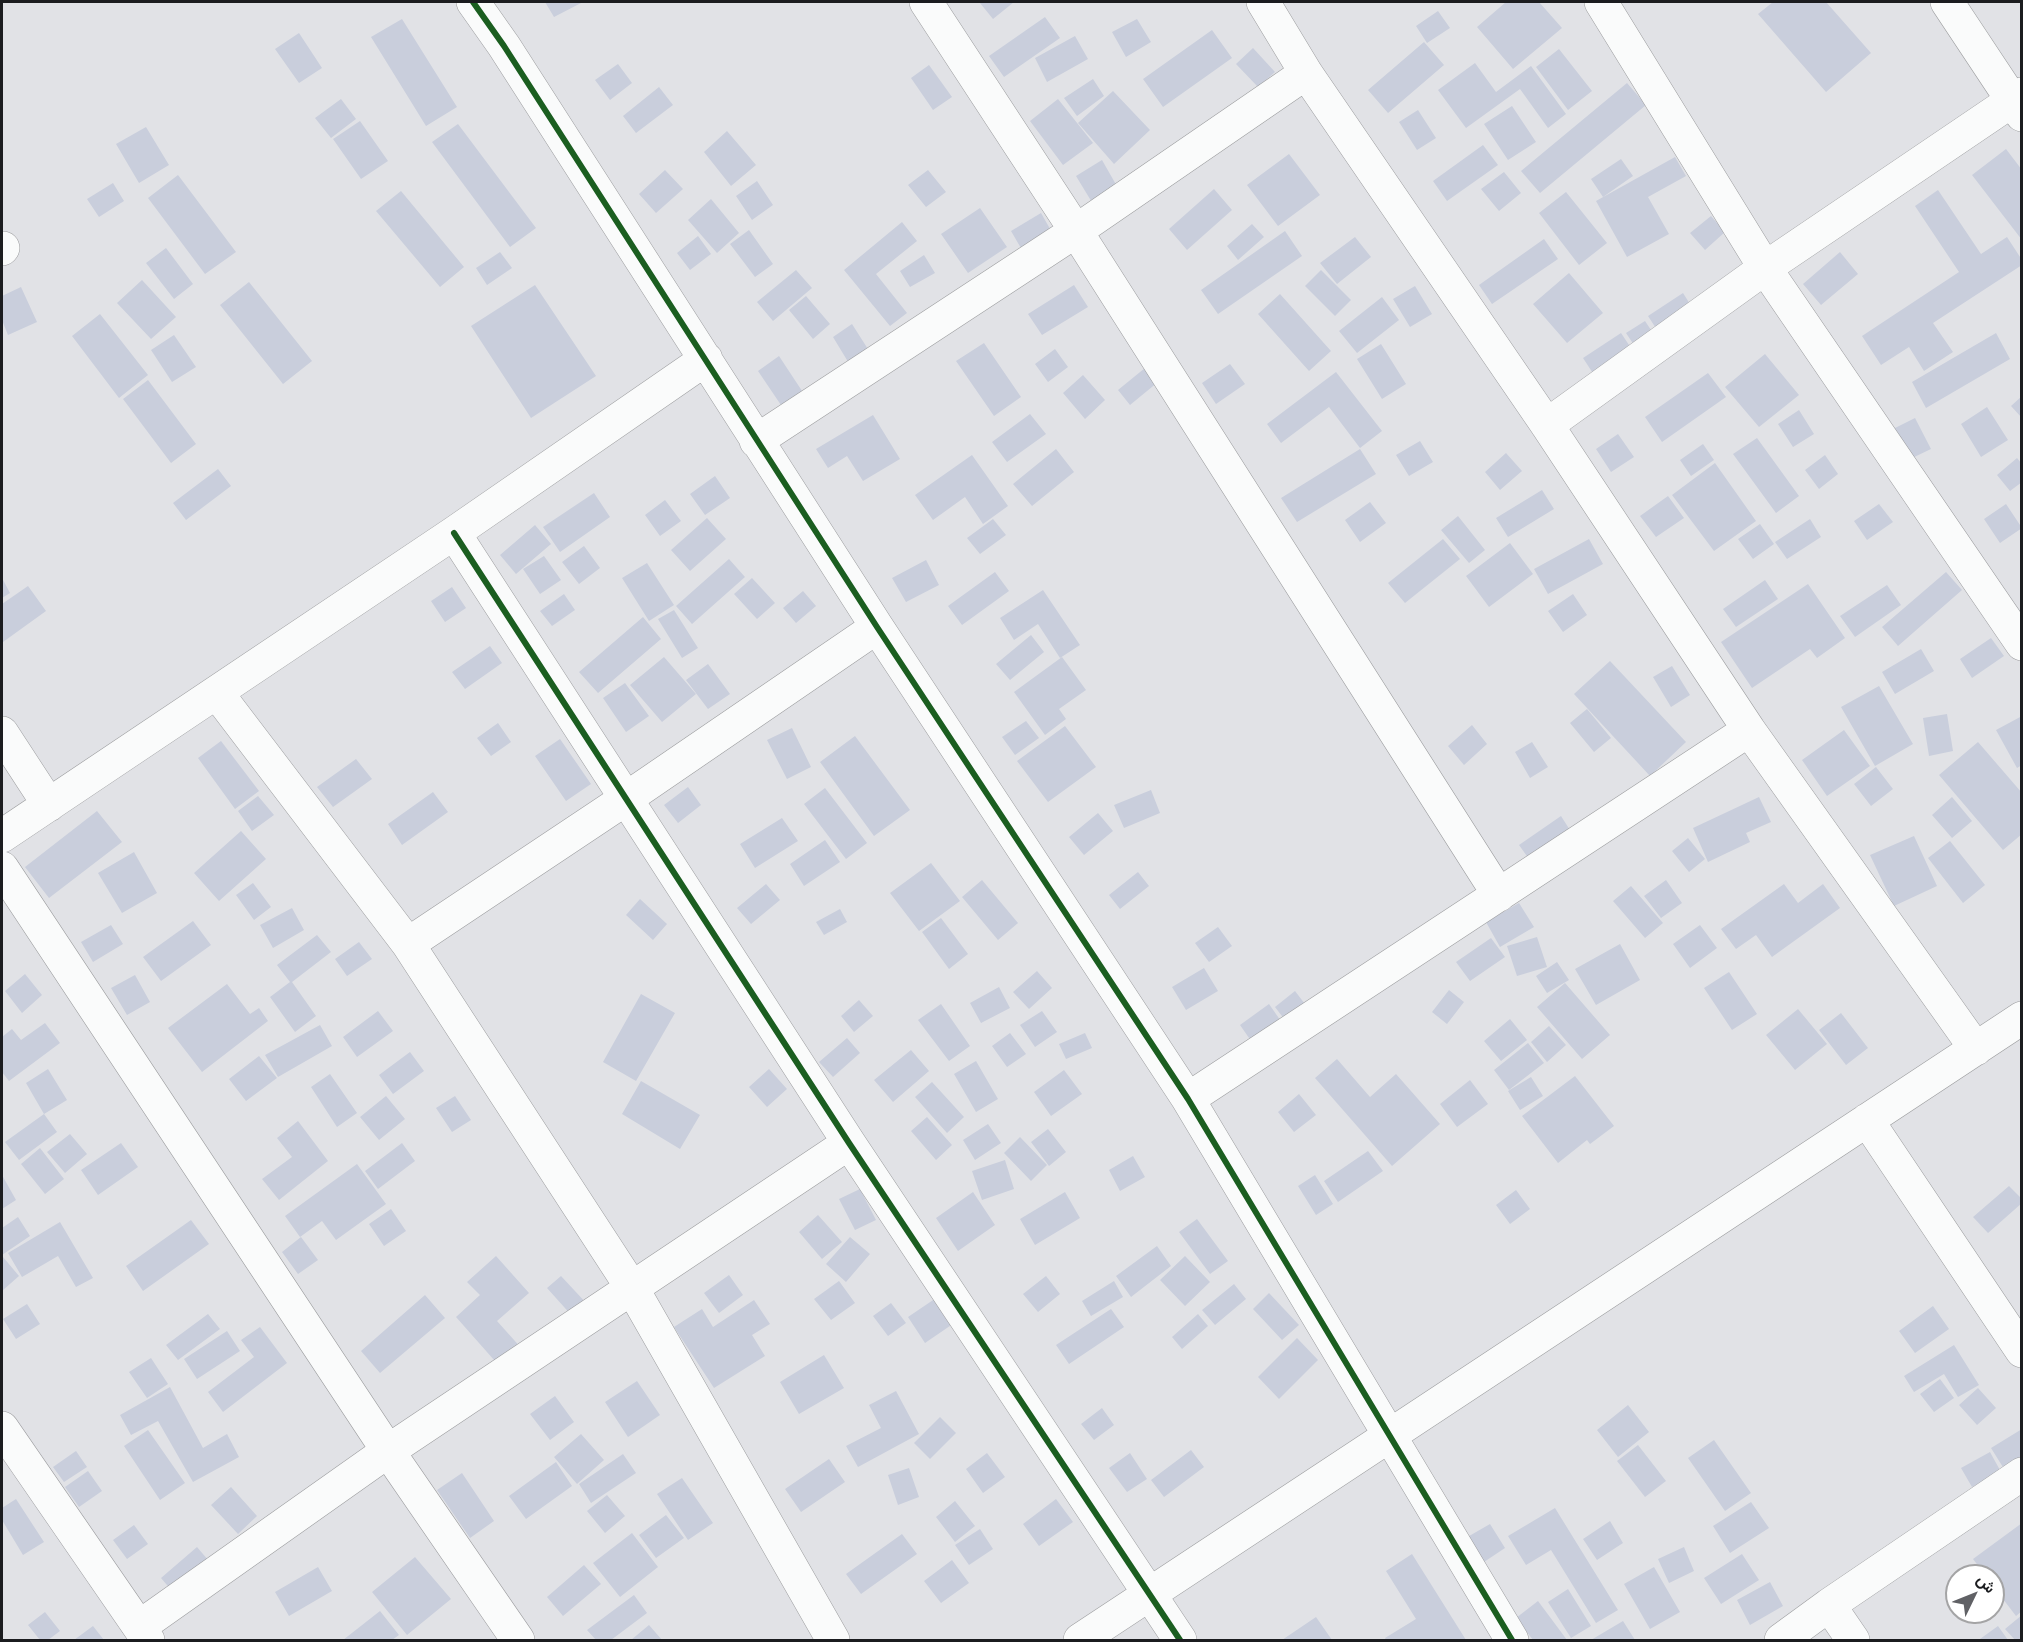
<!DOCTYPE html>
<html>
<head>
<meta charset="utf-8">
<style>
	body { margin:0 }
	#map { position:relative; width:2023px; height:1642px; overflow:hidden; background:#e1e2e6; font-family:"Open Sans",Vazirmatn,sans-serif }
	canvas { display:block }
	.frame { position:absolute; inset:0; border:3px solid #1b1c1f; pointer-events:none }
	.north { position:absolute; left:1945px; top:1564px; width:60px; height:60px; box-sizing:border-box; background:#fff; border:2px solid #a4a4a5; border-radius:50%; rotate:47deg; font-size:16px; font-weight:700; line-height:24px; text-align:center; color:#1b1c1f }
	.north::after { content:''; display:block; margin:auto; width:21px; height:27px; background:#606165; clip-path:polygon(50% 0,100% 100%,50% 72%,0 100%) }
</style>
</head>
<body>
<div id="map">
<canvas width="2023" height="1642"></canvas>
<div class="frame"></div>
<div class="north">ش</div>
</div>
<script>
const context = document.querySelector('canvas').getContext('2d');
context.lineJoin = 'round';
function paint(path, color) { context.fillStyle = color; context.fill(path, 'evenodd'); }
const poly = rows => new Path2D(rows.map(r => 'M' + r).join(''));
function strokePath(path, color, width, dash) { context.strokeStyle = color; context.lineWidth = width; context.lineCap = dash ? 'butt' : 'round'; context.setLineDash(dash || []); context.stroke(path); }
paint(poly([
	[545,2,583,2,554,17],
	[982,2,1014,2,993,19,980,3],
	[1506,2,1539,2,1562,28,1513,69,1477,27],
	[1773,2,1826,2,1871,53,1826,92,1758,14],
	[1438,11,1450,28,1427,43,1416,26],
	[1045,17,1060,38,1004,77,989,56],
	[402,19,457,107,426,126,371,37],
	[1137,19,1151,42,1126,57,1112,32],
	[1212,30,1232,58,1163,107,1143,79],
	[299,33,322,68,299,83,275,49],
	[1075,36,1088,59,1047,82,1035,58],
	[1424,42,1444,65,1388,113,1368,90],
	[1253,48,1275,72,1258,87,1236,64],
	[1559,49,1592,91,1568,110,1536,67],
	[1475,63,1496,92,1531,66,1566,114,1548,128,1520,89,1466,128,1438,90],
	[618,64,632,83,610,100,595,80],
	[929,65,952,97,933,110,911,78],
	[1093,79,1104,96,1077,116,1064,98],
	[1627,83,1646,105,1540,193,1521,171],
	[659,87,673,105,636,133,623,116],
	[1113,91,1150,130,1114,164,1078,123],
	[341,99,356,119,331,138,315,118],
	[1058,99,1093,143,1063,165,1030,121],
	[1512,106,1536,142,1508,160,1484,124],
	[1418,110,1436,138,1417,150,1399,122],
	[360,121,388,161,361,179,333,139],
	[458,124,536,228,510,247,432,142],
	[146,127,169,165,139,183,116,144],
	[727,131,756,165,731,186,704,152],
	[1483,145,1498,165,1447,201,1433,181],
	[2006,149,2022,170,2022,240,1972,175],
	[1289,154,1320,195,1278,226,1247,185],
	[1675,157,1686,176,1648,197,1669,234,1627,257,1596,201],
	[1621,159,1633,176,1603,197,1591,179],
	[1102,160,1118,188,1093,204,1076,176],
	[665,170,683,189,656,213,639,194],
	[928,170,946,192,926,207,908,185],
	[1504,172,1521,193,1499,211,1481,189],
	[178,175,236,252,205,274,148,198],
	[757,181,773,205,752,220,736,196],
	[113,183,124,201,99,217,87,199],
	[1214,189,1232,210,1187,250,1169,229],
	[1938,190,1981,254,2007,237,2022,260,2022,265,1933,323,1953,352,1924,371,1909,347,1881,365,1862,336,1959,272,1915,206],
	[401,191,464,267,440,287,376,211],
	[1566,192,1607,243,1579,265,1539,213],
	[711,199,739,233,717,253,688,220],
	[980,208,1007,247,968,273,941,234],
	[1041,213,1062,250,1032,267,1011,231],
	[1711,216,1725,232,1705,250,1690,233],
	[902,222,917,241,876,274,907,313,890,326,844,270],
	[1252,224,1264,237,1238,260,1227,246],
	[749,230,773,264,755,277,730,244],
	[1285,231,1302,256,1218,314,1201,290],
	[698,236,711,254,690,270,677,253],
	[1355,237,1371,257,1337,284,1320,263],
	[1544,239,1558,259,1492,304,1479,285],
	[166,248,193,284,174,299,146,263],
	[500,252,512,268,487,285,476,268],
	[1840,252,1858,274,1821,305,1803,284],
	[924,255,935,273,910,287,900,271],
	[796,270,812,288,773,321,757,302],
	[1321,270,1351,300,1335,316,1305,286],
	[1569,273,1603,313,1567,343,1533,304],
	[142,280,176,317,151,339,117,303],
	[249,282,312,361,283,384,220,305],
	[535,285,596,376,531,418,471,326],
	[1074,285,1088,307,1042,335,1028,314],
	[1415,286,1432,314,1410,327,1393,299],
	[21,287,37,322,8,335,2,320,2,296],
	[1683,293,1700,320,1665,342,1648,316],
	[1280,294,1331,351,1309,371,1258,314],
	[806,296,830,324,813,339,789,310],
	[1382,297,1399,320,1357,353,1339,331],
	[100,314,148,375,119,398,72,336],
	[1645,321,1659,342,1640,354,1626,333],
	[852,324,873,357,853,370,833,337],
	[1621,333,1637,357,1598,381,1583,358],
	[1996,333,2010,359,1926,408,1912,382],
	[174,335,196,367,172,382,151,350],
	[984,343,1021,397,994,416,956,361],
	[1381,344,1406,384,1382,399,1357,359],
	[1055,349,1068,367,1048,382,1035,364],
	[1765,354,1799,395,1759,427,1725,387],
	[779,356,806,397,785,411,758,371],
	[1230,364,1245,384,1216,404,1202,383],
	[1145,368,1158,382,1130,405,1118,390],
	[1336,372,1382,431,1360,448,1329,407,1281,443,1267,424],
	[1708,373,1726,397,1662,442,1645,417],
	[1083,375,1105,400,1085,419,1063,393],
	[148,380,196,444,171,463,123,399],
	[2022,396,2022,418,2011,406],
	[1987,407,2008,440,1981,457,1961,424],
	[1799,410,1814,434,1793,447,1778,424],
	[1030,414,1046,434,1007,462,992,442],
	[873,415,900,459,863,481,847,456,828,468,816,449],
	[1915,418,1931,449,1910,459,1893,429],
	[1618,434,1634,457,1611,472,1596,449],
	[1757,438,1799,496,1776,513,1733,454],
	[1420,441,1433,462,1409,476,1396,455],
	[1703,444,1714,460,1691,476,1680,460],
	[1056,449,1074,472,1032,506,1013,484],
	[1360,449,1376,474,1297,522,1281,498],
	[1506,453,1522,471,1500,490,1485,472],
	[972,455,1008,506,983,524,965,497,933,520,915,495],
	[1825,455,1838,474,1819,489,1805,470],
	[2017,458,2022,464,2022,482,2010,491,1997,475],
	[1715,463,1756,521,1714,551,1672,495],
	[218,469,231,486,186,520,173,503],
	[715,476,730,498,705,515,690,494],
	[1542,490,1554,509,1508,537,1496,518],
	[594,493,610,517,560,552,543,527],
	[1668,496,1684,518,1656,537,1640,516],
	[665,500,681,521,660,536,645,515],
	[1370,502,1386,523,1360,542,1345,520],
	[1879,504,1893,522,1867,540,1854,521],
	[2006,504,2022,528,2000,543,1984,519],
	[1458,516,1485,550,1469,563,1441,530],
	[707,518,726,539,690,571,671,550],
	[993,519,1006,535,980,554,967,538],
	[1810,519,1821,537,1787,559,1775,542],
	[1760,524,1774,544,1753,559,1738,539],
	[535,525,551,544,516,574,500,555],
	[1443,539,1460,559,1405,603,1388,583],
	[1589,539,1603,564,1548,594,1534,569],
	[1510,543,1533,574,1489,607,1466,576],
	[584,546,600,568,579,584,562,562],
	[544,556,561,580,540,594,523,569],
	[729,559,745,577,692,624,676,606],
	[926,560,939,585,906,602,892,578],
	[647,563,674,605,649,621,622,578],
	[995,572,1009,591,962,625,948,606],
	[1946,572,1962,590,1898,646,1882,627],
	[2,578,10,593,2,598],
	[752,578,775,603,757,619,734,594],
	[1765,580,1778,599,1736,627,1723,609],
	[1808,584,1845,638,1817,658,1810,649,1752,688,1721,642],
	[1887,585,1901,605,1855,637,1840,616],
	[28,586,46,611,3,642,2,604],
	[452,587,466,608,445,622,431,601],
	[1043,590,1080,645,1060,658,1038,624,1014,640,1000,618],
	[803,591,816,606,796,623,783,608],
	[564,594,575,610,552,626,540,611],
	[1573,594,1587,615,1563,632,1548,611],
	[674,610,698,648,682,658,658,619],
	[643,617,661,639,598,693,579,672],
	[1031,635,1044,652,1010,680,996,664],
	[1991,638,2004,656,1972,678,1960,659],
	[490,646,502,663,465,689,452,672],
	[1921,649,1934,671,1895,694,1882,672],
	[664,657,696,694,662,722,630,685],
	[1062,657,1086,690,1059,709,1066,719,1045,735,1014,692],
	[1610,661,1686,742,1650,776,1574,694],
	[708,664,730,694,708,709,686,680],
	[1672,666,1690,695,1671,707,1653,677],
	[625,683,649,716,626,732,603,698],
	[1879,686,1913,744,1875,766,1841,707],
	[1587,709,1611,738,1594,752,1570,723],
	[1947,714,1953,751,1929,756,1923,718],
	[2022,716,2022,765,2017,768,1996,730],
	[1026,721,1039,738,1015,755,1002,737],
	[498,723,511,742,491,756,477,738],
	[1472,725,1487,744,1464,765,1448,746],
	[1065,726,1096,767,1048,802,1017,761],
	[792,728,811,767,787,779,767,740],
	[1844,730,1870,766,1827,796,1802,760],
	[855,736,910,810,874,836,820,762],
	[560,739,591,784,566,801,535,756],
	[221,741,259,791,235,809,198,758],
	[1532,742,1548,767,1530,778,1515,752],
	[1978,742,2022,793,2022,834,2003,850,1939,775],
	[356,759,372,779,333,807,317,787],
	[1876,767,1893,789,1871,806,1854,784],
	[688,787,701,805,678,823,664,805],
	[825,788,867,843,846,859,804,804],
	[1151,790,1160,813,1124,828,1114,805],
	[433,792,448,812,402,845,388,824],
	[258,796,274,815,252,831,238,811],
	[1759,797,1771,822,1746,833,1750,842,1708,862,1693,828],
	[1952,797,1972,821,1952,838,1932,815],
	[97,811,122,842,49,898,25,867],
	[1098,813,1113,831,1084,855,1069,837],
	[1561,816,1575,838,1534,866,1519,845],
	[782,818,798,841,755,868,740,844],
	[241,831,266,859,219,901,194,873],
	[1914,836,1937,886,1894,906,1870,855],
	[1688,838,1705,859,1689,872,1672,851],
	[825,840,840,862,804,886,790,864],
	[1950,841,1985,885,1963,903,1928,858],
	[134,852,157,893,122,913,98,873],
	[931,863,960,901,919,931,890,893],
	[1138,872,1149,886,1120,909,1109,895],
	[982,880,1018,923,998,940,962,897],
	[1666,880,1682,903,1661,918,1644,896],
	[253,883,271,907,254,920,236,895],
	[766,884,780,900,751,924,737,908],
	[1784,884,1798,903,1823,884,1840,908,1772,957,1756,935,1736,949,1721,929],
	[1631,886,1663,923,1645,938,1613,901],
	[640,899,667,924,653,940,626,915],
	[1519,903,1534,927,1500,947,1486,922],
	[292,908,304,930,273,948,260,925],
	[840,909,847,922,824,935,816,922],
	[941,918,968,954,949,969,922,932],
	[193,921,211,945,161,981,143,957],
	[111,925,123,944,93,962,81,942],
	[1700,925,1717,948,1690,968,1673,944],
	[1218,927,1232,946,1209,962,1195,943],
	[317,935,331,952,292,982,316,1016,295,1032,270,997,290,982,277,965],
	[1537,937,1547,967,1517,976,1507,946],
	[1491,938,1505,957,1470,981,1456,962],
	[359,942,372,959,347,976,335,959],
	[1620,944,1640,980,1596,1005,1575,969],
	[1557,962,1569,980,1547,993,1536,976],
	[1204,968,1218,991,1186,1010,1172,987],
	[1037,971,1052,988,1029,1009,1013,992],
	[1729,972,1757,1014,1732,1030,1704,988],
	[25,974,42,995,22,1013,5,991],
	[135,975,150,1002,127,1015,111,988],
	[1565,983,1610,1035,1582,1059,1537,1007],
	[227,984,250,1014,259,1008,268,1021,202,1072,168,1028],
	[999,987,1010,1008,981,1023,970,1003],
	[1449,990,1464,1002,1447,1024,1432,1012],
	[1295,991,1308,1008,1288,1024,1275,1007],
	[641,994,675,1013,636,1081,603,1062],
	[859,1000,873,1016,854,1032,841,1016],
	[941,1004,970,1046,949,1061,918,1020],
	[1269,1004,1285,1027,1256,1048,1240,1025],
	[1798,1009,1827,1044,1795,1070,1766,1035],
	[378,1011,393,1031,357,1057,343,1037],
	[1042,1011,1057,1032,1035,1047,1020,1025],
	[1841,1013,1868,1048,1846,1065,1819,1030],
	[1510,1019,1527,1040,1501,1061,1484,1041],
	[45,1023,60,1043,9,1081,2,1072,2,1037,12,1029,21,1040],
	[320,1025,332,1046,278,1077,265,1055],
	[1549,1026,1566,1045,1547,1062,1531,1042],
	[1010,1033,1026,1054,1007,1067,992,1046],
	[1085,1033,1092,1048,1066,1059,1059,1044],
	[847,1038,860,1053,833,1077,819,1062],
	[1528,1043,1544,1063,1509,1090,1494,1070],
	[911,1050,929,1071,893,1102,874,1080],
	[410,1052,424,1071,393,1094,379,1075],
	[259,1056,277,1078,246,1101,229,1079],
	[1337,1059,1370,1097,1396,1074,1440,1124,1392,1166,1315,1078],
	[976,1061,998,1099,976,1112,954,1074],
	[48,1069,67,1100,44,1114,26,1083],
	[769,1069,787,1089,767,1107,749,1087],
	[1064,1070,1082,1094,1051,1116,1034,1092],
	[330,1074,357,1113,337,1127,311,1087],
	[1575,1076,1614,1126,1590,1144,1587,1140,1558,1163,1522,1116],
	[1531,1077,1543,1096,1520,1110,1508,1091],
	[1470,1080,1488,1104,1457,1127,1440,1104],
	[641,1081,700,1115,680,1149,622,1114],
	[932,1082,964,1117,947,1133,915,1097],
	[1299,1094,1316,1115,1294,1132,1278,1112],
	[386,1096,405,1119,379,1140,360,1117],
	[455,1096,471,1120,452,1132,436,1108],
	[44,1114,57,1132,19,1160,5,1142],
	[927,1117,952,1145,936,1160,911,1131],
	[298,1121,328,1161,279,1200,262,1179,292,1157,277,1138],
	[988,1124,1001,1143,975,1160,963,1140],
	[1048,1129,1066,1152,1049,1166,1031,1142],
	[70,1134,87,1154,65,1173,47,1152],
	[1020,1137,1047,1165,1031,1181,1004,1153],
	[121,1143,138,1167,98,1195,81,1170],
	[402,1143,415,1161,378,1189,365,1171],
	[40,1148,64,1179,45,1194,21,1164],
	[1368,1151,1383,1171,1338,1202,1324,1181],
	[1133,1156,1145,1177,1120,1191,1109,1170],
	[1005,1160,1014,1189,982,1200,972,1171],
	[357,1164,386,1204,336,1240,322,1221,300,1237,285,1216],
	[2,1175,16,1200,2,1209],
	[1315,1175,1333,1204,1316,1215,1298,1186],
	[2009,1186,2022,1199,2022,1203,1988,1233,1973,1217],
	[860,1189,876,1220,855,1230,839,1199],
	[1516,1190,1530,1209,1510,1224,1496,1205],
	[973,1192,995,1225,958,1251,936,1218],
	[1065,1192,1080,1218,1035,1245,1020,1219],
	[391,1209,406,1231,384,1246,369,1224],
	[818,1215,842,1242,822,1259,799,1232],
	[18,1217,30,1236,2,1255,2,1228],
	[1197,1219,1228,1261,1210,1274,1179,1232],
	[191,1220,209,1244,143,1291,126,1266],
	[60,1222,93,1278,76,1287,58,1256,22,1277,8,1253],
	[301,1237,318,1260,298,1274,282,1252],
	[850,1237,870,1254,846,1282,826,1264],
	[1157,1246,1171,1266,1131,1297,1116,1276],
	[496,1256,529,1293,497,1321,523,1350,502,1369,456,1317,480,1295,467,1282],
	[1185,1256,1210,1282,1185,1306,1160,1280],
	[3,1257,19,1276,2,1291,2,1259],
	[729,1275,743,1295,719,1313,704,1293],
	[561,1276,588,1305,573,1317,547,1288],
	[1046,1276,1060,1294,1038,1312,1023,1294],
	[839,1281,855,1303,831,1320,814,1299],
	[1114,1281,1123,1297,1091,1316,1082,1301],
	[1234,1284,1246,1299,1215,1325,1202,1310],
	[945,1292,963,1317,925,1343,908,1317],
	[1269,1293,1299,1325,1282,1340,1253,1309],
	[425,1295,445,1318,380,1373,361,1351],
	[754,1300,770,1324,752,1335,765,1356,714,1388,674,1327,702,1309,713,1327],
	[891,1303,906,1323,888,1336,873,1316],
	[27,1304,40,1324,16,1339,3,1319],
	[1933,1306,1949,1329,1915,1353,1899,1331],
	[1111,1309,1124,1327,1069,1364,1056,1345],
	[208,1314,220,1329,178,1360,166,1345],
	[1198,1314,1208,1326,1182,1349,1172,1337],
	[260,1327,287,1363,223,1412,208,1392,254,1357,241,1340],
	[227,1331,240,1351,197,1379,184,1359],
	[1297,1338,1318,1360,1279,1399,1258,1377],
	[1954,1345,1979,1385,1958,1397,1944,1374,1914,1392,1904,1376],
	[824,1355,844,1388,799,1414,780,1382],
	[151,1358,168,1384,147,1398,129,1372],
	[1940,1379,1954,1398,1934,1412,1920,1394],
	[637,1381,660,1415,628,1437,605,1402],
	[170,1387,203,1448,227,1434,239,1457,193,1482,158,1421,131,1435,120,1415],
	[1978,1388,1996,1408,1977,1425,1959,1405],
	[896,1391,919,1434,858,1467,846,1446,881,1428,869,1405],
	[555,1396,574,1422,550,1440,530,1414],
	[1628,1405,1649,1432,1618,1457,1597,1430],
	[1102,1408,1114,1425,1094,1440,1081,1424],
	[940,1417,956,1433,930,1459,914,1443],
	[2022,1429,2022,1473,2011,1480,1991,1448],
	[148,1430,185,1483,160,1500,124,1446],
	[581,1434,604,1460,577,1484,554,1457],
	[1714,1440,1751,1493,1725,1511,1688,1458],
	[1638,1445,1666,1481,1645,1497,1617,1461],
	[1191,1450,1204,1467,1164,1497,1151,1480],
	[76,1451,87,1467,64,1482,53,1467],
	[1990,1452,2001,1472,1972,1487,1961,1468],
	[987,1453,1005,1477,983,1493,966,1469],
	[1130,1453,1147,1479,1127,1492,1109,1468],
	[623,1454,636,1473,591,1503,579,1484],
	[829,1459,845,1482,801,1512,785,1489],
	[556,1462,572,1486,526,1519,509,1496],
	[909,1468,919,1497,898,1505,888,1475],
	[88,1471,102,1491,79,1507,65,1487],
	[462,1473,494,1521,470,1538,437,1490],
	[682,1478,713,1523,688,1540,657,1494],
	[231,1487,257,1516,238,1534,211,1505],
	[607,1495,625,1516,605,1533,587,1511],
	[16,1499,44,1542,23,1555,2,1520,2,1508],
	[1056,1499,1073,1522,1039,1546,1023,1524],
	[955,1501,975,1526,955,1542,936,1517],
	[1751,1502,1769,1528,1730,1553,1713,1526],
	[1555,1508,1618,1610,1596,1623,1551,1550,1526,1565,1508,1536],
	[666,1515,684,1538,656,1558,639,1535],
	[1610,1521,1623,1543,1597,1560,1583,1539],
	[2022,1523,2022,1611,2016,1616,1993,1586,1993,1576,1986,1576,1973,1559],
	[1490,1524,1505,1548,1481,1564,1464,1539],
	[134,1525,148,1544,127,1559,113,1540],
	[980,1529,993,1549,969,1565,955,1545],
	[632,1533,658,1567,620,1597,593,1563],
	[902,1534,917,1554,861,1594,846,1574],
	[197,1547,214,1567,178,1598,161,1578],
	[1684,1547,1694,1571,1669,1583,1658,1559],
	[1412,1554,1466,1640,1386,1640,1385,1638,1416,1619,1386,1571],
	[1742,1554,1759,1580,1721,1604,1704,1578],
	[415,1557,451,1599,407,1635,372,1592],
	[952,1560,969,1583,941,1603,924,1581],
	[584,1565,601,1584,563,1616,547,1597],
	[318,1567,332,1591,289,1616,275,1592],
	[1654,1567,1680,1612,1650,1629,1624,1584],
	[1770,1582,1783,1606,1750,1625,1737,1600],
	[1568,1589,1591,1626,1571,1638,1548,1602],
	[634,1595,647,1613,611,1640,596,1640,587,1630],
	[1538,1601,1567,1640,1533,1640,1516,1618],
	[380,1611,399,1635,392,1640,343,1640],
	[45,1612,60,1631,48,1640,40,1640,28,1625],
	[2022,1615,2022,1640,2015,1640,2005,1629],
	[1316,1617,1332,1640,1282,1640],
	[1623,1621,1635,1640,1591,1640],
	[649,1625,662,1640,631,1640],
	[93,1626,104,1640,74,1640],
	[1998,1626,2008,1640,1981,1640,1980,1639]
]), '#c9cedc');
const minor = poly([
	[473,2,504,46,877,627,1188,1099,1512,1640],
	[926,2,1076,231,1499,895],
	[1263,2,1306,73,1547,425,1749,730,1976,1049],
	[1601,2,1765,268,2022,644],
	[1947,2,2022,115],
	[2,249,3,248],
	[1547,425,1765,268,2022,94],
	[756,441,1076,231,1306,73],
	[454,533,849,1143,1180,1640],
	[217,693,408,944,632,1288,833,1640],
	[2,733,49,805],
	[2,836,454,533,706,359],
	[2,868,388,1451,518,1640],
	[408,944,627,798,877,627],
	[1188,1099,1749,730],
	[1867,1120,2022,1351],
	[2,1428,148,1640],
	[1829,1605,1853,1640],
	[139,1627,388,1451,849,1143],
	[1080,1640,2022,1018],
	[1781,1640,1829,1605,2022,1474]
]);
strokePath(minor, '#9b9c9e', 34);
strokePath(minor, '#fafbfb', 33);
strokePath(poly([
	[473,2,504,46,877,627,1188,1099,1512,1640],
	[454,533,849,1143,1180,1640]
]), '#1b5e20', 6);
</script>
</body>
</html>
